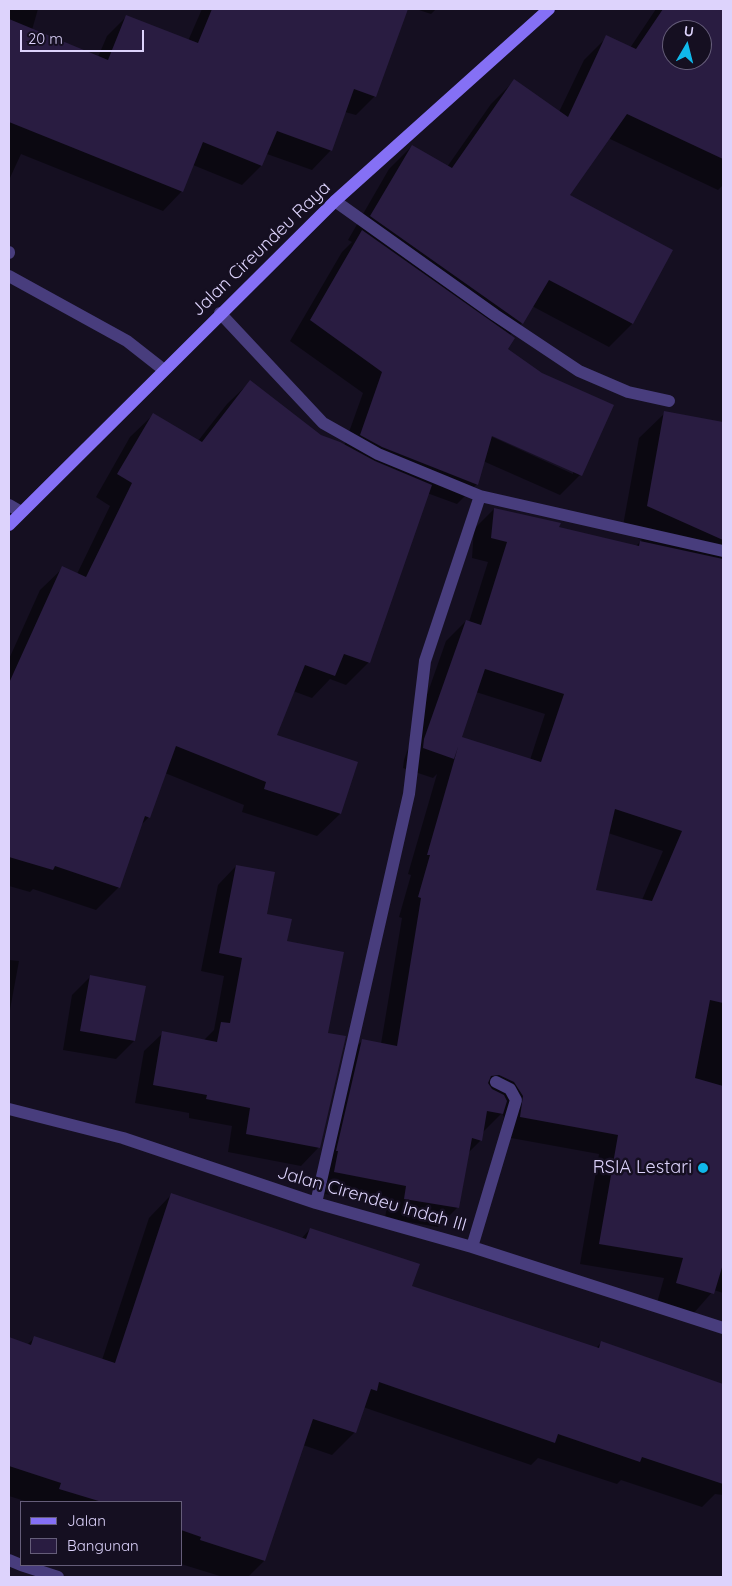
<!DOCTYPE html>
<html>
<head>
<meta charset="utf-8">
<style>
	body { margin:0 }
	#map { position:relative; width:732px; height:1586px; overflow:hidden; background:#150f21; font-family:Quicksand,sans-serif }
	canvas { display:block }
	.frame { position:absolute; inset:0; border:10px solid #ddd3fc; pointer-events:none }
	.legend { position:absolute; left:20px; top:1501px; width:162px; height:65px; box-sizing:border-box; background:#150f21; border:1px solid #655d79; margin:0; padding:6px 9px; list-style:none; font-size:15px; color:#ddd3fc }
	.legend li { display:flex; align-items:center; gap:10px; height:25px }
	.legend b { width:25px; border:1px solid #655d79 }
	.north { position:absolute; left:662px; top:20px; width:50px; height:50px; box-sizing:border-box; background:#150f21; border:1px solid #655d79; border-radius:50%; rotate:8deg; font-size:14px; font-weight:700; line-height:20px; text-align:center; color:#ddd3fc }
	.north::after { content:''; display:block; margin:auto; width:18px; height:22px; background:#10b8ea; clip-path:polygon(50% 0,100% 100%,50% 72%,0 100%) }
	.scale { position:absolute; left:20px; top:30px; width:124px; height:22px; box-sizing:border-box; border:2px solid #ddd3fc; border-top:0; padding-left:6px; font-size:15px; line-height:18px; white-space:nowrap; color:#ddd3fc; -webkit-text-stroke:4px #150f21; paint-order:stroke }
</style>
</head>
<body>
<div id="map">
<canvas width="732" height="1586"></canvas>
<div class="frame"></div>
<ul class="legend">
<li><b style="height:6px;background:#8570f5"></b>Jalan</li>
<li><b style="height:14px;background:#291c41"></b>Bangunan</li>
</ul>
<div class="north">U</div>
<div class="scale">20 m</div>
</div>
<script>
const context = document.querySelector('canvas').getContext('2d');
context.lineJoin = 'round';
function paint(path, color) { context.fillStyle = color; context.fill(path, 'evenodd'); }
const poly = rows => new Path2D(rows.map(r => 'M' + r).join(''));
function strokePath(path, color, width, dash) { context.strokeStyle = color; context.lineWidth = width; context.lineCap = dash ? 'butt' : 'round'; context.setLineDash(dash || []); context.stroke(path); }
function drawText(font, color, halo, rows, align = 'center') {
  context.font = font + ' Quicksand,sans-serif'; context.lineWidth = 5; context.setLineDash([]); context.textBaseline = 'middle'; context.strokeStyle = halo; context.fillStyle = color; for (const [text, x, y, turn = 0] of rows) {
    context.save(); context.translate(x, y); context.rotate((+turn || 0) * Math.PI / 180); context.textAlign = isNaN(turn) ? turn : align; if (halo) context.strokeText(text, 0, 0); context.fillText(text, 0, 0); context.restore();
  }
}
paint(poly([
	[9,9,38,9,32,30,98,57,107,36,127,16,188,41,202,9,407,9,375,96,356,115,345,112,331,150,312,170,267,154,261,166,242,185,193,165,182,191,163,211,21,154,9,180],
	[416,9,436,9,431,14],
	[656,9,723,9,723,185,718,190,608,138,568,195,672,250,632,324,609,347,532,306,522,323,509,336,506,350,542,374,612,406,580,475,560,495,483,461,477,484,457,504,427,493,369,662,346,685,330,679,312,698,293,691,275,736,357,763,340,814,317,836,242,812,244,805,165,773,149,817,140,826,119,887,96,910,33,889,30,892,9,886,9,659,40,590,63,568,77,574,110,506,96,497,130,437,153,415,198,441,227,404,250,382,321,436,344,446,363,393,290,341,342,252,352,242,348,240,389,169,412,146,447,167,491,104,514,81,559,112,584,60,607,37,630,48],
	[672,30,702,30,702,60,672,60],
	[487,432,573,471,573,474,486,434],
	[665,413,723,423,723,1293,714,1290,693,1314,657,1303,664,1278,580,1264,599,1154,500,1136,504,1117,502,1113,482,1133,481,1140,468,1153,458,1207,438,1227,385,1218,387,1206,315,1192,342,1061,362,1041,381,1044,402,918,399,917,411,875,408,874,437,774,433,778,403,768,404,760,446,641,466,621,469,622,488,562,472,558,474,529,494,509,557,528,636,546,642,540,622,531,639,438],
	[476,692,545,714,530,760,460,737],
	[608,833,663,851,642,900,595,891],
	[236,866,265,915,286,942,326,1034,319,1147,301,1166,228,1152,232,1126,189,1118,189,1113,135,1103,144,1051,163,1033,204,1040,214,1030,224,976,201,971,218,885],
	[9,960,19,961,9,1015],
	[91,976,134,1041,116,1059,63,1050,72,995],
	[171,1195,302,1238,310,1229,411,1287,596,1348,601,1343,723,1385,723,1495,715,1494,702,1507,621,1480,617,1484,538,1458,531,1465,363,1407,355,1432,332,1455,303,1445,264,1561,248,1577,223,1577,181,1564,181,1502,28,1502,9,1496,9,1339,27,1345,34,1338,102,1360,149,1218]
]), '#0007');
paint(poly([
	[212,9,408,9,376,97,354,89,332,151,277,131,262,166,203,142,183,192,9,122,9,19,108,60,126,15,198,43],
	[663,9,723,9,723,159,627,114,570,195,673,250,633,324,549,280,523,324,370,216,412,145,452,168,514,79,568,117,606,35,636,49],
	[672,30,702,30,702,60,672,60],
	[362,230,515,338,508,349,542,373,614,405,582,476,492,436,478,485,382,447,360,435,382,372,310,320],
	[250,380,321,435,340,442,375,461,432,485,370,663,344,654,335,676,305,665,277,735,358,762,341,814,264,789,266,782,176,746,150,818,145,816,120,888,55,866,53,870,9,857,9,683,62,566,86,577,132,483,117,474,153,413,202,442],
	[664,411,723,422,723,540,647,506],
	[494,508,561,523,559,527,639,546,640,541,723,559,723,1003,710,1000,695,1078,723,1086,723,1264,714,1294,676,1283,683,1258,599,1244,618,1135,520,1117,523,1096,514,1082,499,1075,491,1076,488,1083,492,1089,504,1095,507,1101,503,1114,487,1111,482,1141,472,1138,459,1208,404,1199,406,1186,334,1172,338,1151,336,1151,362,1039,397,1046,421,898,418,897,430,855,427,855,458,747,454,759,423,748,424,739,466,620,481,625,507,542,491,538],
	[485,669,564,694,541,762,462,737],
	[615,809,682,831,652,901,596,890],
	[236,865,275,872,267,914,292,919,287,941,344,952,328,1033,346,1036,320,1148,246,1134,250,1108,206,1099,207,1095,153,1085,162,1031,217,1042,221,1022,230,1023,242,958,219,953],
	[90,975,146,986,135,1041,80,1031],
	[171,1193,306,1239,310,1228,420,1264,412,1286,599,1348,601,1341,723,1384,723,1484,642,1457,640,1462,558,1434,555,1443,379,1382,377,1391,371,1389,356,1433,313,1419,265,1561,200,1540,201,1537,181,1530,181,1502,102,1502,59,1489,61,1483,9,1466,9,1337,31,1345,34,1336,115,1363]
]), '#291c41');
strokePath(poly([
	[9,252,9,253],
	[9,276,127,341,164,370],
	[9,505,21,512]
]), '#483d7d', 12);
strokePath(poly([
	[335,201,495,315,579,371,628,392,669,401],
	[220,313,323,423,378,454,480,496,723,551],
	[9,1109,123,1138,316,1203,472,1247,723,1328],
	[316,1203,409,794,425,661,480,496],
	[472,1247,516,1100,510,1089,496,1082],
	[9,1560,21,1565],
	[21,1565,58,1577]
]), '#483d7d', 12);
strokePath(poly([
	[9,525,335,201,549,9]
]), '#8570f5', 12);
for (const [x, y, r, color] of [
	[703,1168,6,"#10b8ea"]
]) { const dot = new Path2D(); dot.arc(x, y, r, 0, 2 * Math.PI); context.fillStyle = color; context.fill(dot); strokePath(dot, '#150f21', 2); }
drawText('18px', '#ddd3fc', '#150f21', [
	["Jalan Cireundeu Raya",261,249,-44],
	["Jalan Cirendeu Indah III",372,1199,16]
]);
drawText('18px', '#ddd3fc', '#150f21', [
	["RSIA Lestari",692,1168]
], 'right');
</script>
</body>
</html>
